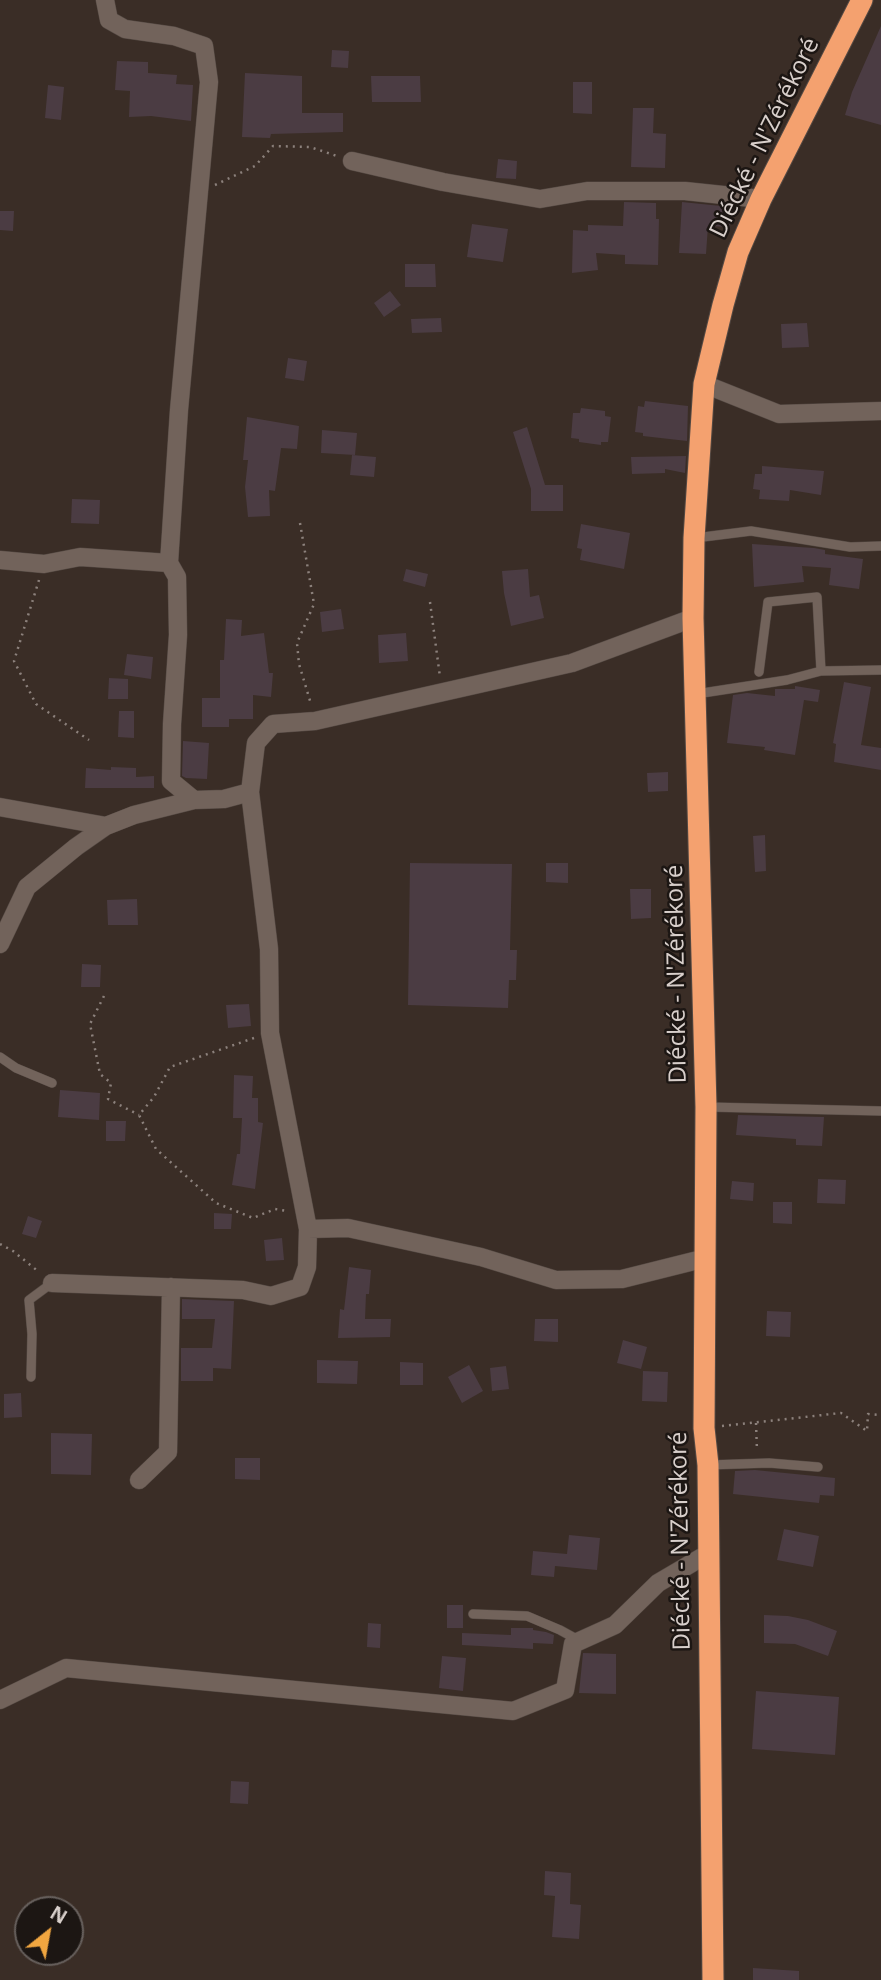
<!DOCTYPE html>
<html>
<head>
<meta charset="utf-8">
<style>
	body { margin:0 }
	#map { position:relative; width:881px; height:1980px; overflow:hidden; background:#3a2d26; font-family:"Open Sans",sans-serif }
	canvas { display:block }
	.north { position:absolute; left:14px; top:1896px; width:70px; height:70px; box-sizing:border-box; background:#1c1613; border:2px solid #67605d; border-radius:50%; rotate:31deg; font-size:19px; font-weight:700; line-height:28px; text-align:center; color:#d8cfcb }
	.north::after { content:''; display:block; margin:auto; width:24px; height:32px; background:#f1a640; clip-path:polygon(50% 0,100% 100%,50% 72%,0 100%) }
</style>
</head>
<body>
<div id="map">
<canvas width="881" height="1980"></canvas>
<div class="north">N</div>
</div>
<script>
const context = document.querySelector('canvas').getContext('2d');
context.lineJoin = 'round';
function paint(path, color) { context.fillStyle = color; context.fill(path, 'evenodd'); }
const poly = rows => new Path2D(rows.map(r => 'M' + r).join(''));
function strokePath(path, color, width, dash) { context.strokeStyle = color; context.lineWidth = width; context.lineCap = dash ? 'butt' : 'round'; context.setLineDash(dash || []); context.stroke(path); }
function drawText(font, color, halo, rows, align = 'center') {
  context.font = font + ' "Open Sans",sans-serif'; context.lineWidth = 5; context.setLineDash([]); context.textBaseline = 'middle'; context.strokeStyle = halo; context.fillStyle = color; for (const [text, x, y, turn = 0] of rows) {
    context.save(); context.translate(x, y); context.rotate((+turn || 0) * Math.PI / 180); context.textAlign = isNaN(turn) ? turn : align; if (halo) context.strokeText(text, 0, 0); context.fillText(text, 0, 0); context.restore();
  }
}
paint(poly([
	[881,26,881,125,845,115,852,92],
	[332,50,349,51,348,68,331,67],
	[117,61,148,62,148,73,177,75,176,84,193,85,191,121,151,116,129,117,130,91,115,90],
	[245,73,302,76,302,113,343,113,343,132,271,134,270,138,242,137],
	[371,76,420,76,421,102,372,102],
	[573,82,592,82,592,114,573,113],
	[48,85,64,87,61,120,45,118],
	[633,108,654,108,653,133,666,134,665,168,631,167],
	[498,159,517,161,516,179,496,178],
	[624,202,656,203,656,219,659,219,658,265,625,264,625,255,596,253,598,270,572,273,573,230,588,231,588,225,623,226],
	[682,202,731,207,730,227,708,226,706,254,679,253],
	[0,211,14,211,13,231,0,230],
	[472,224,508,229,503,262,467,257],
	[405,264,435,264,436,287,405,287],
	[390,291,401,305,384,317,374,303],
	[441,318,442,332,412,333,411,319],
	[807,323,809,347,782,348,781,324],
	[288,358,307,361,304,381,285,378],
	[645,401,688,406,687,441,643,436,643,433,635,432,638,406,644,407],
	[581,408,605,411,605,416,611,417,608,442,601,442,601,445,579,442,579,439,571,438,573,413,580,413],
	[247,417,299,426,297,449,281,448,275,491,269,490,270,516,248,517,245,487,248,460,243,460],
	[527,427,545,485,563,485,563,511,531,511,531,489,513,432],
	[322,430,357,433,355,455,321,453],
	[352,455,376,457,374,477,350,475],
	[686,456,685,473,665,469,665,473,632,474,631,457],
	[762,466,824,471,821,495,790,490,789,501,759,499,760,490,753,489,755,474,762,474],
	[72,499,100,500,99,524,71,523],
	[581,524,630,533,624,569,580,560,582,549,577,548],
	[752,544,814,548,825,550,825,554,863,559,859,589,829,585,831,568,802,566,804,582,754,587],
	[406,569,428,574,425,587,403,581],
	[528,569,530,597,539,595,544,618,511,626,504,593,502,571],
	[341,609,344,629,322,632,320,612],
	[226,619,242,620,241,636,264,633,269,673,273,673,271,697,253,695,253,719,229,719,229,727,202,727,202,698,220,698,220,660,224,660],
	[406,633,408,661,379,663,378,635],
	[127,654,153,657,151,679,124,675],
	[109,678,128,679,128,699,108,699],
	[844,682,871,687,861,745,881,748,881,770,834,762,836,744,833,743],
	[795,686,820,690,818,702,804,700,795,755,764,750,765,747,727,743,733,695,747,693,775,696,775,689,795,689],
	[119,711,134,711,134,738,118,737],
	[183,741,209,743,207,779,186,778,182,776],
	[111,767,136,768,136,777,154,776,154,788,85,788,86,768,111,770],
	[668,772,668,791,648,792,647,773],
	[765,835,766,871,755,872,753,836],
	[410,863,512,864,510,950,517,950,516,980,509,980,508,1008,408,1005],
	[546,863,568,863,568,883,546,882],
	[630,889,651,889,651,918,631,919],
	[137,899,138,925,108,925,107,900],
	[82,964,101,965,100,987,81,987],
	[249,1004,251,1026,228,1028,226,1005],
	[234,1075,253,1076,252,1098,258,1098,258,1122,263,1123,255,1189,232,1185,237,1154,240,1154,242,1118,233,1118],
	[60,1090,100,1093,99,1120,58,1117],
	[738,1115,824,1117,822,1146,796,1145,796,1139,736,1135],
	[106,1121,126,1121,125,1141,106,1141],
	[818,1179,846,1180,845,1204,817,1203],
	[732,1181,754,1183,753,1201,730,1199],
	[773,1202,792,1202,792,1224,773,1223],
	[214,1213,232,1214,231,1229,214,1229],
	[28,1216,42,1221,36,1238,22,1234],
	[282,1238,284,1260,266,1261,264,1240],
	[349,1267,371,1270,369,1294,366,1294,365,1319,391,1319,390,1337,338,1338,340,1309,344,1310],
	[182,1299,234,1301,231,1369,213,1368,213,1381,181,1381,181,1348,212,1348,215,1319,182,1319],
	[767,1311,791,1312,790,1337,766,1336],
	[535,1319,558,1319,558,1342,534,1341],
	[623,1340,647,1347,641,1369,617,1363],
	[317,1360,358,1361,357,1384,317,1383],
	[400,1362,423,1363,423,1385,400,1385],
	[469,1365,483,1391,462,1403,448,1377],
	[506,1366,509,1389,492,1391,490,1368],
	[643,1371,668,1372,667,1402,642,1401],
	[21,1393,22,1417,4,1418,4,1394],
	[51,1433,92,1434,91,1475,51,1474],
	[235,1458,260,1458,260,1480,235,1479],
	[755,1470,835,1478,834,1496,820,1495,819,1503,733,1494,735,1471],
	[784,1529,819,1536,813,1567,777,1560],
	[569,1535,600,1538,597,1570,555,1566,554,1577,531,1575,533,1551,567,1554],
	[447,1605,463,1605,463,1628,447,1628],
	[764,1615,788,1616,808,1620,837,1631,828,1656,795,1644,764,1643],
	[368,1623,381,1624,380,1648,367,1647],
	[511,1628,533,1628,533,1630,546,1632,554,1635,553,1644,533,1643,533,1649,462,1645,462,1633,511,1635],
	[583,1653,616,1654,616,1694,579,1693],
	[442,1656,466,1658,463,1691,439,1688],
	[756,1691,839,1697,835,1755,752,1749],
	[231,1781,249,1782,248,1804,230,1803],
	[545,1871,571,1873,570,1904,581,1905,579,1939,552,1937,555,1896,544,1895],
	[753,1968,799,1971,799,1980,753,1980]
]), '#4b3c43');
const lane = poly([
	[695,538,751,531,850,547,881,546],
	[759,672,768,602,817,597,821,671],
	[696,694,787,680,821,671,881,670],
	[0,1057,16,1068,52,1083],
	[708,1107,881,1111],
	[31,1377,32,1334,29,1300,52,1283],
	[708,1465,769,1463,818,1467],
	[473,1614,527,1616,560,1630,580,1641]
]);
const street = poly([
	[105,0,109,20,125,29,174,36,204,46,209,82,179,410,169,563],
	[352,161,443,182,540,199,587,191,685,191,761,199],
	[704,384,779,414,881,411],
	[0,560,44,564,80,557,169,563,177,577,178,635,172,724,171,781,194,800,224,799,250,792,256,743,273,724,315,721,572,663,693,618],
	[250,792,269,949,270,1033,308,1229,348,1228,481,1257,556,1280,622,1279,706,1258],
	[0,807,106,826],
	[0,944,27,887,76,847,106,826,134,815,194,800],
	[52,1283,243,1290,271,1296,300,1287,307,1267,308,1229],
	[139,1480,168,1452,171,1287],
	[0,1700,66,1668,513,1711,565,1690,573,1644,615,1625,658,1583,709,1553]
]);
const highway = poly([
	[713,1980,708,1465,704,1428,706,1107,693,618,694,538,704,384,723,305,738,252,761,199,862,0]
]);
strokePath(lane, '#544943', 10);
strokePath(street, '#544943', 19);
strokePath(highway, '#544943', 23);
strokePath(poly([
	[215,185,255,166,273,146,310,147,337,156],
	[300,523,314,604,297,643,299,664,311,704],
	[39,580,14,661,36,704,89,740],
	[430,602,440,677],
	[104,996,90,1024,100,1074,111,1083,108,1099,139,1115],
	[254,1038,170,1067,154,1097,139,1115,156,1149,216,1203,253,1218,275,1209,287,1211],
	[0,1244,13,1251,39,1272],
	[756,1423,757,1451],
	[722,1426,841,1413,867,1431,868,1414,881,1415]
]), '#8c817c', 2.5, [2, 5]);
strokePath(lane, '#72635b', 9);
strokePath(street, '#72635b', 18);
strokePath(highway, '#f4a16f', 21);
drawText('24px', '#d8cfcb', '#1c1613', [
	["Diécké - N'Zérékoré",765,138,-64],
	["Diécké - N'Zérékoré",677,974,-91],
	["Diécké - N'Zérékoré",681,1541,-91]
]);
</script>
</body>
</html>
